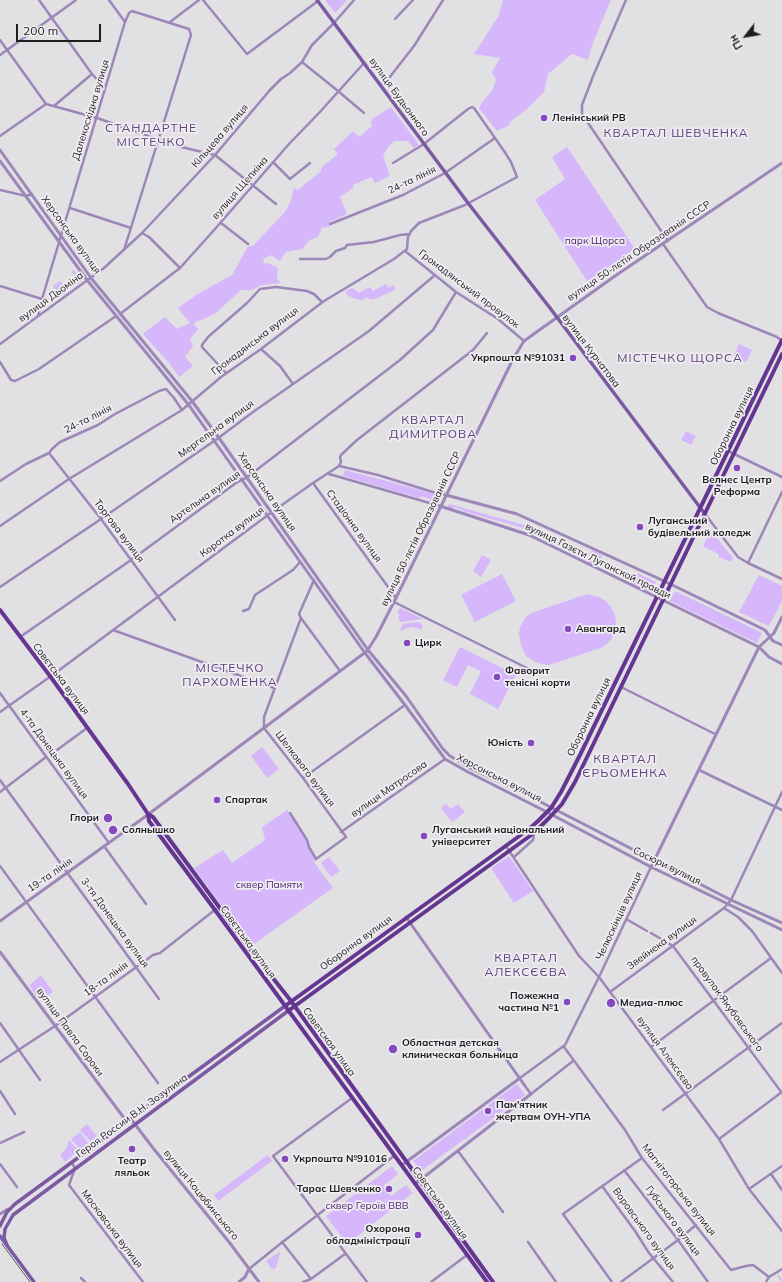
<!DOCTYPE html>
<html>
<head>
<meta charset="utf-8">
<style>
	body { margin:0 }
	#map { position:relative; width:782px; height:1282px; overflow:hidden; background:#e1e0e3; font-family:Mulish,sans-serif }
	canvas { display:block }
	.north { position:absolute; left:726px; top:16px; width:40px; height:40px; -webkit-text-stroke:3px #efedf1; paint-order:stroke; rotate:239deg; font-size:11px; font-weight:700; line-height:16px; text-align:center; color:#1e1d1e }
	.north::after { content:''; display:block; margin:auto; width:14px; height:18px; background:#1e1d1e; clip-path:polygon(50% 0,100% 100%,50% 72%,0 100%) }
	.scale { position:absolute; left:16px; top:24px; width:85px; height:18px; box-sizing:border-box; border:2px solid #1e1d1e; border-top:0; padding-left:5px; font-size:12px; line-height:14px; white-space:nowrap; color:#1e1d1e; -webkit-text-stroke:3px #efedf1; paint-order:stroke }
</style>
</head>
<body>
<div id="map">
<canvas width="782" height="1282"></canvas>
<div class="north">Пн</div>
<div class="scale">200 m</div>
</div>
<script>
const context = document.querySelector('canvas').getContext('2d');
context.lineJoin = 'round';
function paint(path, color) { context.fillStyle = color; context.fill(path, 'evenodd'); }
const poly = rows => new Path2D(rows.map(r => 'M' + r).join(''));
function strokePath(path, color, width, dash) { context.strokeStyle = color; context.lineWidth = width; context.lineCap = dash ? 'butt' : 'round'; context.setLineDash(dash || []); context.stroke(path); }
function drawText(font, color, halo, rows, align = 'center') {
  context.font = font + ' Mulish,sans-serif'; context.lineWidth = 3.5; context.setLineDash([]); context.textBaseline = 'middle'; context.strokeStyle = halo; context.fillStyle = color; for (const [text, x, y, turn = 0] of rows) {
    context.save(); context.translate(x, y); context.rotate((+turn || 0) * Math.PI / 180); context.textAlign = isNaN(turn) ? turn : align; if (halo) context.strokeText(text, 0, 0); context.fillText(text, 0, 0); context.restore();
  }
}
paint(poly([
	[325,0,347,0,335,13],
	[503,0,611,0,592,45,588,60,572,54,548,74,544,92,527,109,511,121,508,126,497,131,479,108,482,102,492,91,496,80,492,72,500,58,474,54,498,17],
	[391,107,419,145,414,148,408,141,394,141,388,147,383,156,390,176,375,183,371,177,353,185,353,188,340,197,347,214,329,222,330,226,322,228,318,237,310,240,302,249,286,252,280,261,271,255,264,259,263,262,266,264,268,263,278,268,277,278,280,283,262,285,252,290,241,290,217,312,204,319,195,322,194,325,198,329,190,339,193,346,185,357,193,366,179,377,169,363,143,334,145,332,165,317,177,329,190,323,178,308,196,295,232,275,248,246,253,246,285,212,290,203,294,188,298,190,321,171,322,167,338,154,334,149,353,131,359,137,372,126,371,122,372,119],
	[567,147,635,249,587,281,535,200,565,179,552,157],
	[73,269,82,281,73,287,70,285,69,282,69,281,72,281,74,274,72,273],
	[60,281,68,290,68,291,59,297,53,286],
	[386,284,388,288,394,285,395,290,377,298,370,300,368,297,362,300,353,298,347,295,346,291,352,288,359,293,370,287,373,291],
	[739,344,752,350,746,362,733,357],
	[686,431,696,436,691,445,681,440],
	[345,470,387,481,434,494,431,501,430,501,430,499,421,496,419,498,343,476],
	[449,504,524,525,563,543,561,545,523,528,463,511,463,510,454,507,452,509,447,507],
	[711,531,733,558,731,562,719,557,719,554,703,546],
	[592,550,602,555,597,567,587,562],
	[482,555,491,560,481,577,473,571],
	[637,573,656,582,651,593,631,583],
	[502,574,516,601,475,622,461,595],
	[759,575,782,586,782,601,769,626,739,612],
	[675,591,762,633,757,643,670,601],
	[587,594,599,597,606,601,611,607,615,615,616,624,615,631,612,638,607,644,601,648,549,665,542,664,536,662,526,656,521,645,519,634,520,627,526,617,531,613],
	[400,608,423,619,401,622,398,618,400,614,397,613],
	[419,622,423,626,421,630,413,627,406,628,401,631,400,630,403,624],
	[460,647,516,675,498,709,470,694,481,671,468,665,457,687,443,680],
	[262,747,279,769,267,778,251,756],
	[446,804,451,809,458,804,465,812,452,822,441,808],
	[287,810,303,833,316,859,314,862,333,888,251,946,194,868,223,850,232,863,265,840,262,827],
	[509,856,533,891,514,903,491,868],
	[329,857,340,871,331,877,321,863],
	[41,975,53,992,41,1001,32,990,30,985],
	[517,1084,525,1095,421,1171,413,1161],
	[87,1124,97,1136,90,1141,80,1130],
	[80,1132,88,1143,80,1149,71,1139],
	[69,1140,78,1150,65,1162,60,1155,66,1149],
	[268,1155,272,1161,218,1201,214,1195],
	[392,1166,398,1174,383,1186,391,1196,406,1185,413,1193,347,1244,326,1216],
	[279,1252,280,1253,276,1268,272,1269,266,1261]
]), '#d6b7fb');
strokePath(poly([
	[778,1275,782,1281]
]), '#b895e0', 1);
strokePath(poly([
	[39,0,92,74,105,88],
	[109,0,125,22],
	[203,0,247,54,318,1],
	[626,0,594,74,582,105,582,114,668,241],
	[395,19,413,0],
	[170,22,199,0],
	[0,40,46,104,97,118,177,146,215,155,276,204],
	[0,55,76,0],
	[302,62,338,91,364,113],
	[381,86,389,78,414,46,443,0],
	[54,106,92,74],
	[0,136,46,104],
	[273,162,290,179,310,163],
	[0,190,26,196,32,194],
	[70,208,131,228],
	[221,223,248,244],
	[330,224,403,195,445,173,495,138],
	[142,233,149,237,180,268],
	[663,244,707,307,718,313,777,337,782,341],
	[405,251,456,292,498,319,524,341],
	[300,259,326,259,330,257,336,251,345,248,347,245,374,242,400,235,410,234],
	[0,286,42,299],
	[120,314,180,268,215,229,289,144,319,113,364,63],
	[38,316,42,299,125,22,129,13,132,11,189,29,191,35,124,250],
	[0,344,104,268,142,233,215,155,270,90,281,79,290,73,302,62,312,45,334,23,354,0],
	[261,349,280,366,293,384],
	[0,362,11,380,15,381,39,369,116,316],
	[226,373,202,347,202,345,208,337,247,303,260,289,276,287,307,291,314,294,322,302],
	[728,451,782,477],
	[49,453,101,519,175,620],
	[339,466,378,475,436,493,446,495],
	[329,474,440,506],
	[0,481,26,464,49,453,52,449,60,442,98,425,115,414,159,391,166,389,174,398,182,410],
	[313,483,396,598],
	[705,514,738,557,748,563,782,579],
	[0,526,69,479,182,410,221,377,261,349,324,301,394,259,407,249,408,237,411,231,419,223,465,205,517,177,511,162,504,151,474,108,472,107,468,109,424,144,393,163],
	[748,563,782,492],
	[0,587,101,519,217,439,253,412,369,331,435,275],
	[394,602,529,669],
	[243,611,249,609,255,595,293,570,300,562],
	[301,618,340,671],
	[113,630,274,688],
	[20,637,131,560,236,483,246,478,400,360,433,330,456,292],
	[621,687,715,734],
	[0,693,109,843],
	[0,712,54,674,272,512,313,483,339,466,341,462,340,457,341,455,357,440,473,350,487,333],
	[57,750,87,728],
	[699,770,782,810],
	[303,778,405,705],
	[0,780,159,999],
	[0,792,46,757],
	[782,792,731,900,724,908,738,917,752,931,782,973],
	[290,813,307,840,309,847,316,859,346,837,303,778,264,728,264,717,301,618,299,614,314,580],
	[341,832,445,759],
	[104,846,146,904],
	[506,846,579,956,599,977,719,1139,749,1189,782,1231],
	[514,857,533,840,534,834],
	[0,866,158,1083],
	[626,919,647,931],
	[651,933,673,946,782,1093],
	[610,992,724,908],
	[0,1023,40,1080],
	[564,1047,625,1130,642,1158,731,1270,746,1266,753,1265,769,1277],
	[651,1047,771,958],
	[0,1062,55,1026,153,955,160,953,216,909],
	[520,1078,565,1045,599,977,651,867],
	[525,1086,531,1094,573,1061],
	[0,1091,15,1114],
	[352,1098,273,1156,367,1282],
	[663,1110,782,1023],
	[719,1139,782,1092],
	[0,1143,24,1132],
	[458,1151,503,1212],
	[72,1163,75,1168,69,1185,143,1282],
	[0,1164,17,1187],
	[624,1170,678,1240,708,1282],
	[771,1174,782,1190],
	[602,1186,635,1231,649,1253,673,1282],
	[749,1189,782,1166],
	[282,1242,311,1279],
	[528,1242,556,1282],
	[249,1269,280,1244,394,1156],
	[81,1278,85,1282],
	[303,1282,311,1279,345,1254],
	[431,1282,467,1255],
	[612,1282,563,1214,642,1158],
	[621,1282,678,1240,696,1225],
	[766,1282,769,1277,782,1269]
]), '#9d86b8', 2.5);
strokePath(poly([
	[0,150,91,278,192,401,219,438,368,650,406,696,443,749,450,756,470,768,531,797,731,900,782,923],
	[0,161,87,280,188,404,365,653,405,705,445,759,468,772,543,810,651,867,782,930],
	[446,495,517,514,664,581,765,630,773,641,782,645],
	[440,506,529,535,759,647,769,657,782,664],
	[651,867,759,647,774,633,782,617],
	[406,917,525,1086],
	[0,921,142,819,367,651,376,637,396,598,513,359,524,341,615,276,782,163],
	[0,952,127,1122],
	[131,1119,153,1148,229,1242,259,1282],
	[402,1165,520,1078],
	[415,1184,531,1094],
	[0,1214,8,1209],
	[239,1282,245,1277,249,1269]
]), '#9d86b8', 3);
strokePath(poly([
	[317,0,468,203,550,308,705,514],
	[0,1226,7,1212,15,1204,285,1006],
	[0,1236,34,1282],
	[7,1245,4,1238,5,1229,13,1215,288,1011]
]), '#7c59a2', 3.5);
strokePath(poly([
	[0,610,50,676,128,784,148,814,149,821,215,910,487,1282],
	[148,814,153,817,250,949,291,1001,493,1282],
	[285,1006,529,829,538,821,551,808,561,792,580,755,782,340],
	[288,1011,534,833,550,817,562,804,575,782,782,354]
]), '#653691', 4);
strokePath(poly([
	[2,1244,30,1282]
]), '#5e5d5f', 1);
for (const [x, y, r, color] of [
	[544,118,4,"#8548bd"],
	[573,358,4,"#8548bd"],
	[737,468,4,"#8548bd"],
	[640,527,4,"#8548bd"],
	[568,629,4,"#8548bd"],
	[407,643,4,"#8548bd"],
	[497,677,4,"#8548bd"],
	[531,743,4,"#8548bd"],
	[217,800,4,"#8548bd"],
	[108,818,5,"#8548bd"],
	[113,830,5,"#8548bd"],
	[424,836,4,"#8548bd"],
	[567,1002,4,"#8548bd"],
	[611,1003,5,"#8548bd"],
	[393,1049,5,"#8548bd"],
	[488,1111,4,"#8548bd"],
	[132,1149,4,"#8548bd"],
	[285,1159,4,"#8548bd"],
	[389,1189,4,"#8548bd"],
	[418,1235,4,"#8548bd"]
]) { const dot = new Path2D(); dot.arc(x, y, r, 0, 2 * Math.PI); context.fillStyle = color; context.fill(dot); strokePath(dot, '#efedf1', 1.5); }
drawText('10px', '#1e1d1e', '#efedf1', [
	["вулиця Будьонного",399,97,54],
	["Далекосхідна вулиця",91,110,-73],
	["Кільцева вулиця",220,136,-49],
	["24-та лінія",412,180,-26],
	["вулиця Щепкіна",240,188,-49],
	["Херсонська вулиця",71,235,54],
	["вулиця 50-лєтія Образованія СССР",639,251,-34],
	["Громадянський провулок",469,289,37],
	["вулиця Дьоміна",51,297,-36],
	["Громадянська вулиця",255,341,-37],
	["вулиця Курчатова",591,351,53],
	["24-та лінія",88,419,-27],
	["Оборонна вулиця",732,426,-64],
	["Мергельна вулиця",216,429,-36],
	["Херсонська вулиця",267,492,55],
	["Артельна вулиця",205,497,-35],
	["Стадіонна вулиця",354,526,54],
	["вулиця 50-лєтія Образованія СССР",421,529,-64],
	["Торгова вулиця",119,531,53],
	["Коротка вулиця",232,532,-37],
	["вулиця Газєти Луганской правди",598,561,26],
	["Совєтська вулиця",61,679,53],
	["Оборонна вулиця",589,717,-64],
	["4-та Донецька вулиця",54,754,54],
	["Шелкового вулиця",305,769,53],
	["Херсонська вулиця",499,778,27],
	["вулиця Матросова",389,789,-35],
	["Сосюри вулиця",667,866,26],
	["19-та лінія",50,875,-35],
	["Челюскінців вулиця",619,916,-65],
	["3-тя Донецька вулиця",115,923,54],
	["Совєтська вулиця",248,942,54],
	["Оборонна вулиця",356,943,-36],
	["Звейнека вулиця",662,943,-36],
	["18-та лінія",106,979,-36],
	["провулок Якубовського",727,1004,54],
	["вулиця Павла Сороки",70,1032,54],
	["Советская улица",329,1042,54],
	["вулиця Алексєєва",665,1053,54],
	["Героя России В.Н. Зозулина",132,1116,-36],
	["Магнітогорська вулиця",679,1190,52],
	["вулиця Коцюбинського",201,1195,51],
	["Совєтська вулиця",440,1203,54],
	["Губського вулиця",673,1221,53],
	["Московська вулиця",112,1229,53],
	["Воровського вулиця",644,1229,54]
]);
drawText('bold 10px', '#1e1d1e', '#efedf1', [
	["Ленінський РВ",552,118],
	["Укрпошта №91031",565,358,"right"],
	["Велнес Центр",737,480,"center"],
	["Реформа",737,492,"center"],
	["Луганський",648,521],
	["будівельний коледж",648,533],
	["Авангард",576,629],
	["Цирк",415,643],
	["Фаворит",505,671],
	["тенісні корти",505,683],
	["Юність",523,743,"right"],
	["Спартак",225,800],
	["Глори",99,818,"right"],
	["Солнышко",122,830],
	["Луганський національний",432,830],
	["університет",432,842],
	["Пожежна",559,996,"right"],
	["частина №1",559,1008,"right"],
	["Медиа-плюс",620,1003],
	["Областная детская",402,1043],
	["клиническая больница",402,1055],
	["Пам'ятник",496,1105],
	["жертвам ОУН-УПА",496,1117],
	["Укрпошта №91016",293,1159],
	["Театр",132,1161,"center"],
	["ляльок",132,1173,"center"],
	["Тарас Шевченко",381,1189,"right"],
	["Охорона",410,1229,"right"],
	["обладміністрації",410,1241,"right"]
], 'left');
drawText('10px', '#4d1d74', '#efedf1', [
	["парк Щорса",595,241],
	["сквер Памяти",269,885],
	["сквер Героїв ВВВ",367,1206]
]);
context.letterSpacing = '1px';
drawText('12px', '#5e417d', '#efedf1', [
	["СТАНДАРТНЕ",151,128],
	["МІСТЕЧКО",151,142],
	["КВАРТАЛ ШЕВЧЕНКА",676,133],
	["МІСТЕЧКО ЩОРСА",680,358],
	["КВАРТАЛ",433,420],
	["ДИМИТРОВА",433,434],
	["МІСТЕЧКО",230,668],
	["ПАРХОМЕНКА",230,682],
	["КВАРТАЛ",625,759],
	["ЄРЬОМЕНКА",625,773],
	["КВАРТАЛ",526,958],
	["АЛЕКСЄЄВА",526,972]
]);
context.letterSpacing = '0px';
</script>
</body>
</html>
